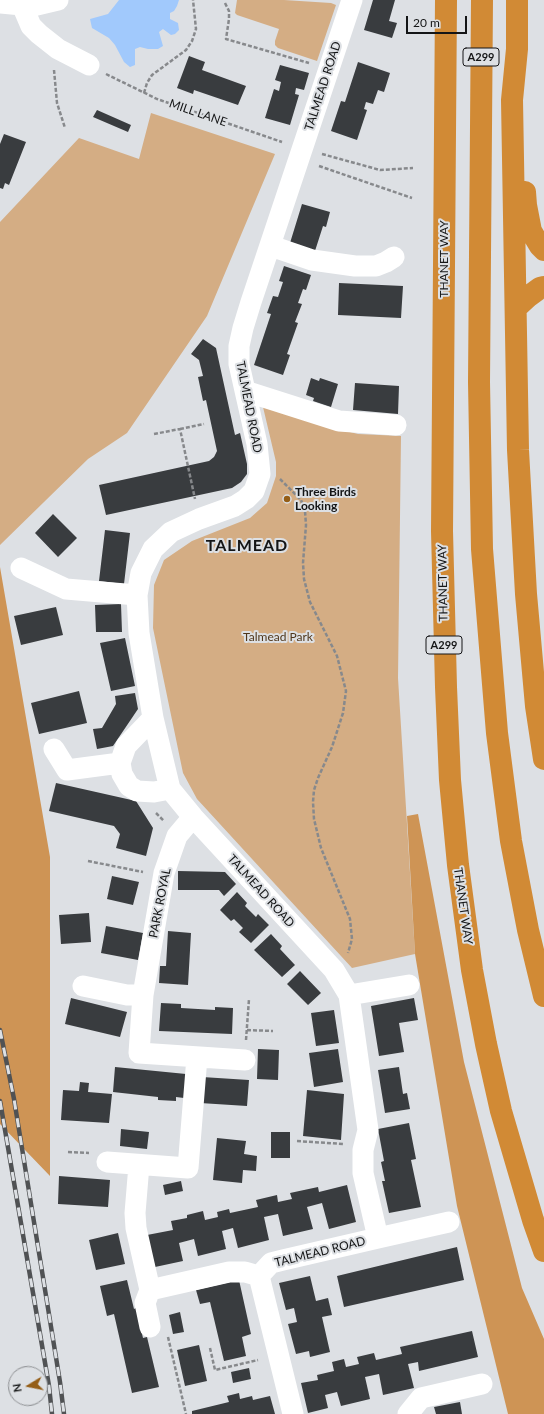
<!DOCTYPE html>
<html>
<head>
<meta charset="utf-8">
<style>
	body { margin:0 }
	#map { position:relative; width:544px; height:1414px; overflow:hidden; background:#dde0e4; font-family:Lato,sans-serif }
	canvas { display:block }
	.north { position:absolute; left:8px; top:1366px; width:40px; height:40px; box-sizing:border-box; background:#dde0e4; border:1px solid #8d8f92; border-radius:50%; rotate:260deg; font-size:11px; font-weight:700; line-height:16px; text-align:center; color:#141516 }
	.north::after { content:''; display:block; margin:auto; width:14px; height:18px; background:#955e17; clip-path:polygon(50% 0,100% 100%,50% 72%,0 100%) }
	.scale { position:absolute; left:406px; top:16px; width:61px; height:18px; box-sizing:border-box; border:2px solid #141516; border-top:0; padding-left:5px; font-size:12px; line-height:14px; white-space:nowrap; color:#141516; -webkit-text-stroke:3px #dde0e4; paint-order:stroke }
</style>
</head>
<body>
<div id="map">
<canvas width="544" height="1414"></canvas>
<div class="north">N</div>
<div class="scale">20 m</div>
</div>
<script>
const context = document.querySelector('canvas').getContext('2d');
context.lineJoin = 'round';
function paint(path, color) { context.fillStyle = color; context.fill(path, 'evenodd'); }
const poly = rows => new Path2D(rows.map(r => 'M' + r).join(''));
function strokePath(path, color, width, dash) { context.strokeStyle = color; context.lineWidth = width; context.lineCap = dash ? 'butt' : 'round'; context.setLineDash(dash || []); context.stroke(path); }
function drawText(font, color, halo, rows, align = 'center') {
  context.font = font + ' Lato,sans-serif'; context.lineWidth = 4; context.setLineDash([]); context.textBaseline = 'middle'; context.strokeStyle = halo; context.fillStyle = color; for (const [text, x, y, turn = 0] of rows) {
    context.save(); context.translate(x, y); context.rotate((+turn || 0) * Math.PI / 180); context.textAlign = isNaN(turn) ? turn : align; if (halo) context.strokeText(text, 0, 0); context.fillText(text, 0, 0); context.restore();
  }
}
paint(poly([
	[237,0,284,0,331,3,336,5,317,61,278,48,275,45,275,41,279,29,237,15,235,13],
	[151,113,275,154,207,316,127,433,88,459,0,545,0,222,79,138,139,159],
	[263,407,318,424,358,434,401,436,398,678,415,954,352,968,197,799,183,773,153,628,154,585,164,560,192,541,250,518,267,503,276,476,276,462]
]), '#d4ad84');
paint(poly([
	[0,567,50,857,50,1176,0,1124],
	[418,814,464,1062,522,1288,544,1339,544,1414,508,1414,457,1206,415,954,407,816]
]), '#ce9455');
paint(poly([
	[119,0,179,0,177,6,174,11,170,13,170,19,178,23,179,30,175,34,171,35,163,29,159,32,163,46,158,49,148,49,140,47,135,49,135,65,130,67,124,62,115,45,109,38,92,28,90,19,108,14]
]), '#a1c9fc');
paint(poly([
	[373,0,395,0,389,21,397,23,392,38,364,30],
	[189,56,205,62,202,70,246,86,238,105,194,90,193,94,177,88],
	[358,62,390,73,384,92,378,90,373,104,366,102,364,109,367,110,357,140,331,131,341,101,345,102],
	[280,65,309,73,304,90,296,88,295,94,299,95,290,125,265,118,274,89,279,91,281,82,275,80],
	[97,110,131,125,128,132,93,117],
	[4,134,26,142,9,185,5,183,3,189,0,188,0,144],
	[302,204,330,212,326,227,323,226,315,251,290,243],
	[284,266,311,275,306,290,303,289,298,303,302,304,295,322,298,323,287,354,290,355,283,375,254,365,271,314,267,313,273,296,278,297,283,282,279,281],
	[339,283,403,286,401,318,338,315],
	[203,339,216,348,235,435,240,433,247,464,247,474,241,482,232,488,106,515,99,485,209,461,214,457,217,451,206,400,203,401,198,377,203,376,199,360,191,354],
	[311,378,319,381,320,378,338,384,331,407,313,401,314,398,306,395],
	[355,383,399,386,398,414,353,410],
	[53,514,77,538,58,557,35,533],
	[105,530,130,533,124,584,99,581],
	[121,604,122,632,96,632,95,605],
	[56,607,63,635,21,645,14,616],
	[125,638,135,686,111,691,100,643],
	[79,691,87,723,39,734,31,703],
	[135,693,138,709,113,746,97,749,93,729,102,728,116,704,115,696],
	[56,783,136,801,153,828,146,856,116,848,120,834,114,826,49,811],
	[178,871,225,872,236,884,224,896,219,890,178,890],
	[112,876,139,882,133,905,107,899],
	[237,892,247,903,245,906,256,917,258,914,269,925,251,943,239,932,243,928,234,919,231,921,220,910],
	[89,913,91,942,61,944,59,915],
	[106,926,143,933,138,960,101,953],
	[168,931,191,933,188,985,159,983,160,966,166,966],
	[271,934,282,946,280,949,295,965,282,977,254,950],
	[300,971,321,993,308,1005,287,984],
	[71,998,127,1012,120,1037,65,1024],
	[414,998,418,1020,399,1023,404,1052,379,1056,371,1006],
	[161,1003,181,1004,181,1008,215,1010,215,1007,233,1008,232,1034,159,1031],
	[334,1010,339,1043,316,1046,311,1013],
	[258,1049,279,1050,278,1080,257,1079],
	[338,1049,343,1082,314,1087,309,1053],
	[115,1067,186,1074,184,1098,176,1097,176,1101,158,1100,158,1097,113,1092],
	[399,1067,403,1094,407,1093,410,1109,385,1113,378,1070],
	[202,1077,249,1080,247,1106,200,1103],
	[80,1082,89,1083,88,1092,112,1094,109,1123,61,1120,63,1090,79,1091],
	[307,1090,344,1094,341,1140,303,1136],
	[409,1123,416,1159,411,1160,421,1207,389,1213,382,1181,385,1181,381,1162,384,1161,378,1129],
	[121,1129,149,1132,147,1149,120,1146],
	[271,1132,290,1132,290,1158,271,1158],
	[217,1138,246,1141,244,1154,257,1156,256,1171,243,1170,242,1183,213,1180],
	[59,1176,110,1180,108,1207,58,1204],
	[181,1181,183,1191,165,1195,163,1185],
	[347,1185,356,1222,329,1229,322,1203,307,1207,313,1229,283,1236,278,1214,264,1217,269,1240,238,1248,233,1228,222,1231,226,1249,198,1256,194,1239,179,1243,183,1261,155,1267,147,1235,173,1230,171,1221,187,1218,187,1215,203,1211,205,1220,218,1217,217,1212,229,1209,230,1213,258,1207,256,1200,277,1195,278,1202,292,1199,290,1193,318,1187,319,1192],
	[118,1233,125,1264,96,1270,89,1240],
	[457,1247,464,1280,344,1307,337,1276],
	[310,1276,316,1301,328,1298,332,1315,322,1317,330,1352,310,1357,309,1351,296,1354,288,1324,297,1322,294,1308,286,1310,279,1283],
	[127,1280,134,1309,136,1308,143,1338,147,1337,159,1387,132,1393,114,1314,107,1316,100,1286],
	[239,1280,251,1334,242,1337,246,1356,224,1361,210,1302,200,1304,196,1290],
	[180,1312,184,1332,173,1334,169,1315],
	[472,1331,478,1357,419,1371,418,1362,408,1364,414,1388,383,1395,379,1374,365,1377,370,1399,341,1406,337,1392,325,1395,328,1408,308,1413,301,1383,318,1380,317,1375,334,1371,332,1362,344,1359,346,1367,359,1364,357,1357,374,1353,376,1360,402,1354,400,1347],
	[199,1345,207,1381,185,1386,177,1350],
	[249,1368,251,1379,233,1383,231,1372],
	[239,1393,240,1399,252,1396,253,1400,270,1396,275,1414,192,1414,192,1411,229,1402,227,1396],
	[460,1402,462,1414,436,1414,434,1407]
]), '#393c3f');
strokePath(poly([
	[225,3,229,11,229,19,226,39,309,63],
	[54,70,57,103,65,128],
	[106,74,157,99,282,142],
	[144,93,147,83,152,75,186,50,192,41,196,29,193,0],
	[322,154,380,170,413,168],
	[319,166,412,198],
	[180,429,204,424],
	[154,434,180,429,195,499],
	[280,479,301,500,305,511,306,525,303,563,304,579,310,602,337,656,346,691,343,713,332,747,318,778,314,790,313,802,314,819,321,848,350,919,352,939,348,953],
	[156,813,164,821],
	[88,861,143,872],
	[247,1030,273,1031],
	[246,1040,249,999],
	[297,1141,344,1144],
	[68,1152,89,1153],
	[168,1337,186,1414],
	[210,1348,215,1370,258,1360]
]), '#87898c', 2.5, [4, 2]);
strokePath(poly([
	[0,3,22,5,37,5,58,0],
	[22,5,31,26,39,34,58,49,89,65],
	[271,246,312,260,355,266,376,266,386,262,394,257],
	[245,391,339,421,396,425],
	[21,568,66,589,137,595],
	[153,718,126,746,120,763,122,774,129,786,137,791,154,792,170,789],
	[54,749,67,770,120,763],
	[193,817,177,836,164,873,143,995,139,1053,245,1060],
	[83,986,127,995,143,995],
	[349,995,409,985],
	[107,1162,188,1168,197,1057],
	[139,1165,135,1213,136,1228,150,1290,145,1303,150,1327],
	[378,1238,449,1222],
	[150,1290,229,1272,245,1272,259,1276],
	[293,1414,259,1276,271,1263,283,1260,378,1238,363,1173,363,1150,368,1130,349,995,334,970,193,817,170,789,153,718,139,633,137,595,141,573,153,549,171,532,199,519,235,506,246,499,254,491,260,474,257,444,239,364,239,346,243,328,251,302,352,0],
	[408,1414,421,1398,482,1384]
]), '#fff', 21);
strokePath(poly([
	[446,0,442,531,446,687,450,780,458,865,472,970,486,1044,501,1111,533,1220,544,1251],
	[482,0,479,382,482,549,497,733,511,841,528,930,544,996],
	[517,0,517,49,512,100,518,450,526,594,536,706,544,759],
	[525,192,526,205,531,231,540,246,544,250],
	[516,308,529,296,540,288,544,287]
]), '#d18a35', 22);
const rail = poly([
	[0,1030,14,1099,60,1382,64,1414],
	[0,1101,49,1386,52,1414]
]);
strokePath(rail, '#505254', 4.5);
strokePath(rail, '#dde0e4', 3, [9]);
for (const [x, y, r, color] of [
	[287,499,4,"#955e17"]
]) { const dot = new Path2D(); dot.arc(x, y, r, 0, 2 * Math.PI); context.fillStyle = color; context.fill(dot); strokePath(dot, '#dde0e4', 1.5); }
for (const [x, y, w] of [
	[481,57,36],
	[444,645,36]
]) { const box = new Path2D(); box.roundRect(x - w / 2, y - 9, w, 18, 3); context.fillStyle = '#dde0e4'; context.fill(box); strokePath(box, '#141516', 1); }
drawText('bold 11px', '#141516', null, [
	["A299",481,57],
	["A299",444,645]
]);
drawText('12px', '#141516', '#dde0e4', [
	["TALMEAD ROAD",323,86,-72],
	["MILL LANE",198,113,19],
	["THANET WAY",444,259,-90],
	["TALMEAD ROAD",249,407,79],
	["THANET WAY",443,583,-91],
	["TALMEAD ROAD",261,891,48],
	["PARK ROYAL",160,903,-79],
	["THANET WAY",463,906,82],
	["TALMEAD ROAD",320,1252,-14]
]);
drawText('bold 12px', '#141516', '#dde0e4', [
	["Three Birds",295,492],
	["Looking",295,506]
], 'left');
drawText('12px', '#4f361b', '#dde0e4', [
	["Talmead Park",278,637]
]);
context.letterSpacing = '1px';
drawText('bold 16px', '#141516', '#dde0e4', [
	["TALMEAD",247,546]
]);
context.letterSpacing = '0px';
</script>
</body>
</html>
